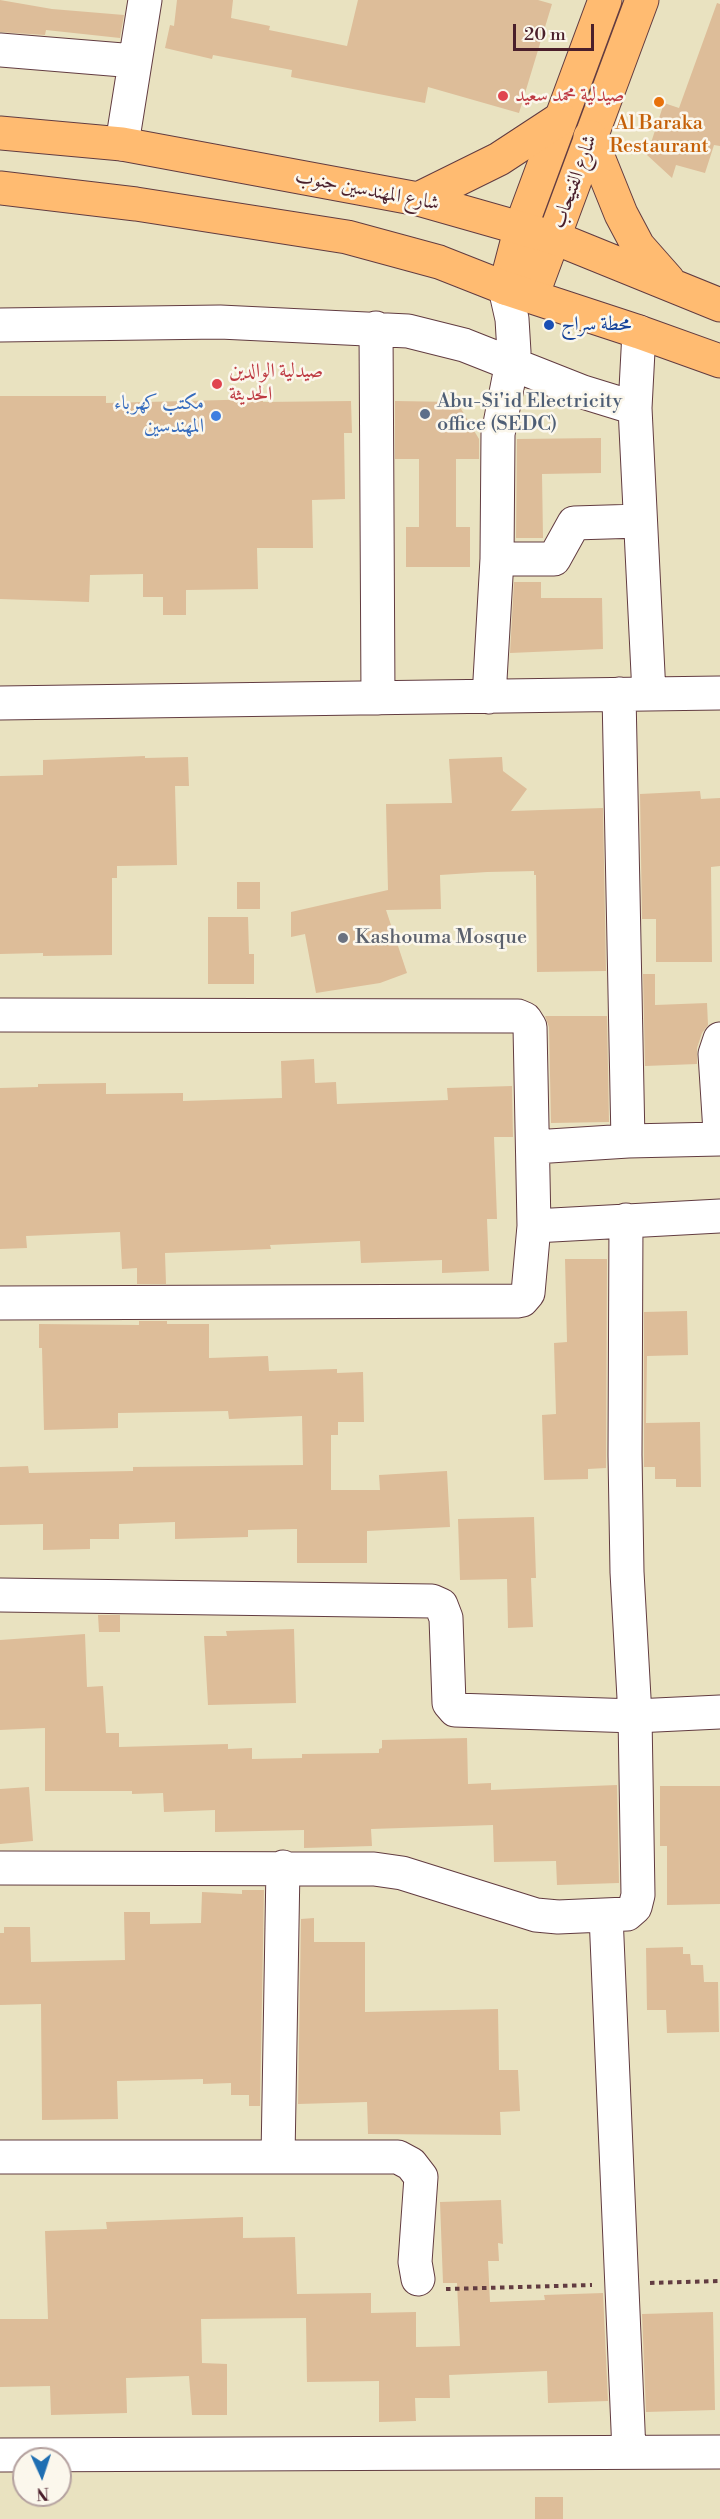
<!DOCTYPE html>
<html>
<head>
<meta charset="utf-8">
<style>
	body { margin:0 }
	#map { position:relative; width:720px; height:2519px; overflow:hidden; background:#e9e2c0; font-family:"Libre Bodoni",serif }
	canvas { display:block }
	.north { position:absolute; left:12px; top:2447px; width:60px; height:60px; box-sizing:border-box; background:#fbf7ec; border:2px solid #b4a19f; border-radius:50%; rotate:177deg; font-size:16px; font-weight:700; line-height:24px; text-align:center; color:#4a1f2b }
	.north::after { content:''; display:block; margin:auto; width:21px; height:27px; background:#1f6fb2; clip-path:polygon(50% 0,100% 100%,50% 72%,0 100%) }
	.scale { position:absolute; left:513px; top:24px; width:81px; height:27px; box-sizing:border-box; border:3px solid #4a1f2b; border-top:0; padding-left:8px; font-size:18px; line-height:21px; white-space:nowrap; color:#4a1f2b; -webkit-text-stroke:4px #fbf7ec; paint-order:stroke }
</style>
</head>
<body>
<div id="map">
<canvas width="720" height="2519"></canvas>
<div class="north">N</div>
<div class="scale">20 m</div>
</div>
<script>
const context = document.querySelector('canvas').getContext('2d');
context.lineJoin = 'round';
function paint(path, color) { context.fillStyle = color; context.fill(path, 'evenodd'); }
const poly = rows => new Path2D(rows.map(r => 'M' + r).join(''));
function strokePath(path, color, width, dash) { context.strokeStyle = color; context.lineWidth = width; context.lineCap = dash ? 'butt' : 'round'; context.setLineDash(dash || []); context.stroke(path); }
function drawText(font, color, halo, rows, align = 'center') {
  context.font = font + ' "Libre Bodoni",Amiri,serif'; context.lineWidth = 5; context.setLineDash([]); context.textBaseline = 'middle'; context.strokeStyle = halo; context.fillStyle = color; for (const [text, x, y, turn = 0] of rows) {
    context.save(); context.translate(x, y); context.rotate((+turn || 0) * Math.PI / 180); context.textAlign = isNaN(turn) ? turn : align; if (halo) context.strokeText(text, 0, 0); context.fillText(text, 0, 0); context.restore();
  }
}
paint(poly([
	[0,0,52,9,124,15,120,38,46,30,45,35,0,32],
	[177,0,233,0,231,18,270,26,269,30,347,46,358,0,538,0,552,4,519,113,428,87,425,103,291,77,292,70,213,55,212,59,165,48,170,25,174,26],
	[717,3,720,4,720,146,714,145,705,173,676,165,672,178,647,155,664,103,679,108],
	[0,396,106,396,106,403,263,399,263,402,351,401,352,433,344,433,345,499,312,500,313,548,257,548,258,589,186,590,186,615,163,615,163,597,143,597,143,574,90,575,89,602,0,599],
	[395,401,457,402,479,439,479,459,456,459,456,527,470,527,470,567,406,567,406,527,419,527,419,459,395,459],
	[601,438,601,473,542,474,543,538,516,538,517,439],
	[514,582,541,582,541,598,602,598,603,649,510,653],
	[145,756,145,758,188,757,189,786,175,786,177,865,117,866,117,878,112,878,112,955,43,956,43,953,0,954,0,776,43,775,43,760],
	[502,757,503,771,527,789,511,811,603,808,606,971,537,972,536,875,534,875,534,871,487,872,440,875,441,909,386,910,407,973,380,983,316,993,305,934,291,937,291,912,388,890,386,804,452,803,449,759],
	[700,791,701,799,720,798,720,866,711,867,712,962,656,962,656,919,642,919,640,794],
	[237,882,260,882,260,909,237,909],
	[208,917,248,917,249,954,254,954,254,984,208,984],
	[643,974,655,974,655,1005,707,1003,708,1025,702,1033,697,1048,697,1064,645,1066],
	[545,1016,607,1016,609,1122,551,1123,549,1027],
	[314,1059,315,1083,336,1082,337,1104,448,1100,447,1088,512,1086,513,1137,494,1137,497,1219,487,1219,489,1271,442,1273,442,1260,361,1263,360,1241,270,1245,271,1249,165,1253,166,1284,137,1284,137,1268,122,1269,120,1232,26,1236,27,1248,0,1249,0,1088,38,1087,38,1084,106,1083,106,1094,183,1093,183,1101,282,1098,281,1061],
	[565,1259,607,1259,606,1468,588,1469,588,1479,544,1480,542,1415,556,1414,554,1343,567,1342],
	[687,1311,688,1355,647,1356,646,1423,700,1422,701,1487,676,1487,676,1479,655,1479,655,1467,644,1467,644,1312],
	[139,1321,167,1321,167,1324,209,1324,209,1358,268,1356,269,1371,337,1369,337,1373,363,1372,364,1422,338,1422,338,1435,331,1435,331,1490,380,1490,379,1475,447,1471,450,1527,367,1531,367,1563,297,1563,297,1529,248,1530,248,1537,175,1539,175,1522,119,1524,119,1539,90,1539,90,1549,43,1550,43,1524,0,1525,0,1467,28,1466,29,1473,133,1471,133,1467,303,1465,302,1416,229,1419,228,1411,118,1413,118,1428,44,1430,42,1348,39,1348,39,1324,139,1325],
	[534,1517,536,1578,531,1578,533,1627,508,1628,507,1579,460,1580,458,1519],
	[98,1615,120,1615,120,1632,99,1632],
	[294,1629,296,1703,208,1705,204,1636,227,1636,226,1631],
	[85,1634,87,1687,103,1686,106,1733,119,1733,119,1747,228,1744,228,1749,252,1748,252,1759,302,1758,302,1754,379,1753,379,1749,382,1748,382,1740,467,1738,468,1784,491,1783,491,1790,617,1785,619,1883,557,1885,556,1861,494,1862,493,1825,371,1829,372,1846,304,1848,304,1830,215,1832,215,1810,164,1812,163,1793,132,1794,132,1791,45,1791,45,1728,0,1730,0,1640],
	[660,1786,720,1786,720,1904,667,1905,667,1846,660,1846],
	[29,1787,33,1841,0,1844,0,1789],
	[242,1890,264,1890,260,2106,249,2106,249,2095,231,2095,231,2083,203,2084,203,2079,117,2081,118,2119,42,2120,41,2004,0,2005,0,1933,4,1933,4,1927,30,1927,31,1962,125,1960,124,1912,150,1912,150,1924,201,1923,202,1892,242,1894],
	[314,1918,314,1942,365,1942,365,2012,498,2009,499,2070,518,2070,520,2111,500,2112,501,2135,368,2134,367,2102,298,2104,301,1919],
	[683,1947,683,1954,690,1954,691,1965,703,1965,704,1982,718,1982,719,2032,667,2033,666,2010,647,2010,646,1948],
	[501,2200,503,2244,498,2243,499,2261,488,2261,490,2302,545,2300,544,2295,603,2293,608,2401,548,2403,547,2371,449,2375,450,2398,415,2398,416,2421,379,2422,379,2381,307,2382,306,2318,201,2319,202,2363,227,2364,227,2415,192,2415,189,2376,126,2378,127,2413,51,2415,50,2386,0,2387,0,2319,48,2319,45,2231,107,2229,106,2222,243,2217,243,2238,295,2237,297,2294,371,2293,371,2313,416,2312,416,2347,460,2346,457,2283,443,2283,440,2202],
	[713,2312,715,2410,646,2412,642,2314],
	[535,2497,563,2497,563,2519,535,2519]
]), '#ddbd99');
const minor = poly([
	[0,50,135,61],
	[122,144,145,0],
	[0,325,220,322,408,331,464,345,583,392,635,408,639,332],
	[376,328,378,698],
	[635,408,649,694],
	[497,559,554,559,574,523,640,521],
	[619,694,628,1141],
	[489,697,497,559,498,434,514,352,512,319,505,288],
	[0,703,720,693],
	[0,1015,518,1016,525,1019,530,1027,534,1226,528,1293,522,1300,517,1301,0,1303],
	[720,1039,715,1054,720,1132],
	[534,1147,628,1141,720,1139],
	[534,1226,720,1216],
	[0,1595,432,1601,441,1605,446,1618,449,1703,455,1710,635,1716,720,1712],
	[0,1868,374,1869,402,1873,536,1915,558,1917,627,1914,635,1907,638,1895,635,1716,627,1572,625,1455,626,1220],
	[606,1915,629,2452],
	[0,2157,398,2157,411,2164,421,2177,415,2262,418,2279],
	[278,2157,283,1867],
	[0,2455,720,2452]
]);
const major = poly([
	[505,288,521,227,605,0],
	[532,296,642,0]
]);
const highway = poly([
	[0,133,122,144,418,199,555,238,720,305],
	[590,137,621,214,638,246,668,280],
	[0,188,136,204,347,237,439,262,505,288,639,332,720,361],
	[418,199,499,159,560,119]
]);
strokePath(minor, '#623c41', 35);
strokePath(major, '#623c41', 35);
strokePath(highway, '#623c41', 35);
strokePath(poly([
	[650,2283,720,2281],
	[446,2289,592,2285]
]), '#623c41', 4, [4.5, 4.5]);
strokePath(minor, '#fff', 33);
strokePath(major, '#ffbb71', 33);
strokePath(highway, '#ffbb71', 33);
for (const [x, y, r, color] of [
	[503,96,6,"#e0444e"],
	[659,102,6,"#e8710a"],
	[549,325,6,"#1a4fb4"],
	[217,384,6,"#e0444e"],
	[425,414,6,"#5c6f8a"],
	[216,416,6,"#3f7fe0"],
	[343,938,6,"#6b7280"]
]) { const dot = new Path2D(); dot.arc(x, y, r, 0, 2 * Math.PI); context.fillStyle = color; context.fill(dot); strokePath(dot, '#fbf7ec', 2); }
drawText('20px', '#be3a42', '#fbf7ec', [
	["صيدلية محمد سعيد",515,96],
	["صيدلية الوالدين",229,372],
	["الحديثة",229,395]
], 'left');
drawText('20px', '#c56008', '#fbf7ec', [
	["Al Baraka",659,124],
	["Restaurant",659,147]
]);
drawText('20px', '#4a1f2b', '#fbf7ec', [
	["شارع الفتيحاب",575,182,-70],
	["شارع المهندسين جنوب",367,191,11]
]);
drawText('20px', '#164399', '#fbf7ec', [
	["محطة سراج",561,325]
], 'left');
drawText('20px', '#4e5e75', '#fbf7ec', [
	["Abu-Si'id Electricity",437,402],
	["office (SEDC)",437,425]
], 'left');
drawText('20px', '#366cbe', '#fbf7ec', [
	["مكتب كهرباء",204,404],
	["المهندسين",204,427]
], 'right');
drawText('20px', '#5b616d', '#fbf7ec', [
	["Kashouma Mosque",355,938]
], 'left');
</script>
</body>
</html>
